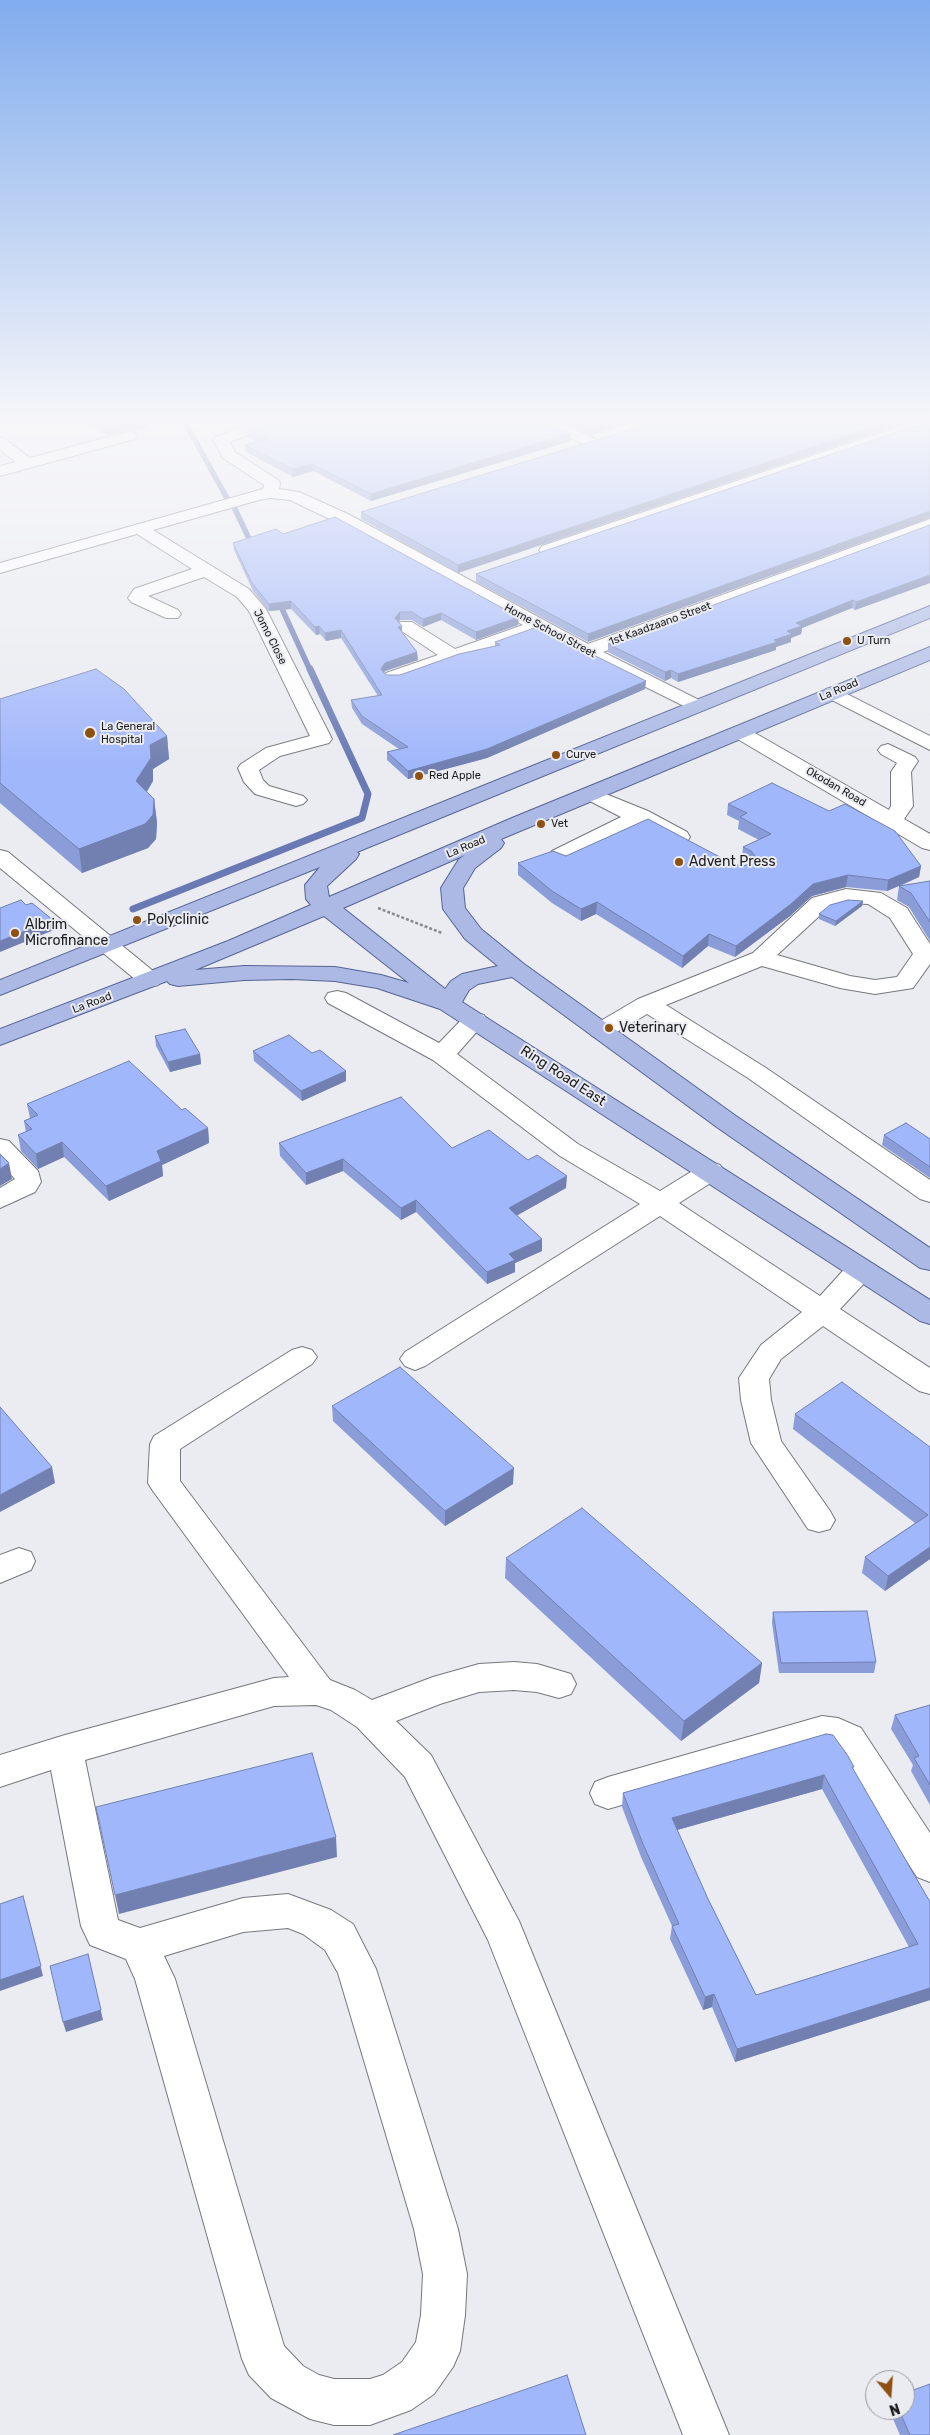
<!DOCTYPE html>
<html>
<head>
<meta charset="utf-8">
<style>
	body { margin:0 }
	#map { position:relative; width:930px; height:2435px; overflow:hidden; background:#eaecf1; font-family:Rubik,sans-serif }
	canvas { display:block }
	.north { position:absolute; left:865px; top:2370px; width:50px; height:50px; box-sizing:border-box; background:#eaecf1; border:1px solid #98999d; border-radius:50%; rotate:162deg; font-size:14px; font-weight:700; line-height:20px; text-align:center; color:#1c1c1e }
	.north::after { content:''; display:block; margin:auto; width:18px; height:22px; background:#8e5112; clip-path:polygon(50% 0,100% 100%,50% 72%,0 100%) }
</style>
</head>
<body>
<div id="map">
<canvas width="930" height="2435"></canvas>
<div class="north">N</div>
</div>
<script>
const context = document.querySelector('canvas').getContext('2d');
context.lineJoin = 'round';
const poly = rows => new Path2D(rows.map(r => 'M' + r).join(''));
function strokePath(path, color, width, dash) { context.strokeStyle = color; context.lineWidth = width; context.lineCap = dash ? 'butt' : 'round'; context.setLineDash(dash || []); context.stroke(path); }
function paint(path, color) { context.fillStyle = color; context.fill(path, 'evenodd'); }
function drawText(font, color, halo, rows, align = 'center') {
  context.font = font + ' Rubik,sans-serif'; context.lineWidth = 4; context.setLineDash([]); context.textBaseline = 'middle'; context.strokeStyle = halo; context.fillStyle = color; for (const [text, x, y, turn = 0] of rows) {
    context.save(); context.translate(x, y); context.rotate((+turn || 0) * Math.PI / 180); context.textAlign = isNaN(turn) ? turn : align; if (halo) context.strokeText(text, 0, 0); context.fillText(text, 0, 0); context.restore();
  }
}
strokePath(poly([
	[186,424,228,500],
	[234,507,253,547],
	[278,600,310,670]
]), '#6879b4', 5.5);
strokePath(poly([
	[133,909,362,818,368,794,310,669]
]), '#6879b4', 7);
const minor = poly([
	[249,424,267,424,269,426,266,429,230,442,235,452,278,480,280,483,279,489,299,492,348,514,588,644,930,519,930,530,603,652,703,702,706,706,703,710,696,712,537,633,400,681,386,681,383,677,386,673,438,655,400,630,397,626,400,622,412,622,455,649,523,625,336,522,290,500,270,498,259,500,153,530,249,589,266,609,332,739,329,743,280,756,259,770,263,780,269,786,303,796,307,800,303,804,296,806,255,794,244,782,238,768,241,764,266,748,310,736,249,611,237,597,204,577,148,596,178,610,181,614,178,618,166,618,131,602,128,598,134,589,192,569,137,534,0,573,0,563,263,489,264,485,223,458,213,440,216,437,249,424],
	[543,424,563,424,595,439,598,442,595,445,585,445,546,427,543,424],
	[907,424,929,424,926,427,554,554,542,554,539,550,542,546,907,424],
	[130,431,135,433,138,436,135,439,0,476,0,466,16,462,0,450,0,437,5,439,30,458,130,431],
	[833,687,930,736,930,750,826,697,823,693,826,689,833,687],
	[741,727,748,729,889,810,891,806,891,772,897,763,881,754,878,750,881,746,888,744,915,757,918,761,911,772,913,806,904,819,930,834,930,850,922,848,734,737,731,733,734,729,741,727],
	[591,788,648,811,687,832,690,837,687,842,679,843,638,825,568,861,560,863,552,861,549,856,552,851,621,817,584,798,581,794,584,790,591,788],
	[0,850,8,852,158,975,162,980,158,985,150,987,142,985,0,868,0,850],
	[846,889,881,893,907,908,910,913,930,944,930,964,913,988,875,994,840,988,762,966,666,1005,766,1068,930,1180,930,1202,920,1199,748,1078,647,1014,610,1036,601,1038,592,1036,589,1031,592,1026,638,999,753,953,812,898,846,889],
	[847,903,868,904,890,918,913,954,897,977,875,980,850,976,777,955,828,908,847,903],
	[337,991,346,993,439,1043,466,1015,475,1013,484,1015,487,1020,457,1054,578,1144,660,1191,702,1165,711,1162,720,1165,724,1171,720,1177,679,1203,820,1296,850,1263,860,1260,870,1263,874,1270,870,1277,840,1309,930,1368,930,1394,919,1391,823,1326,781,1359,769,1379,771,1400,781,1441,830,1511,835,1520,830,1529,819,1532,808,1529,751,1443,741,1400,739,1378,761,1345,802,1312,660,1216,425,1366,415,1370,405,1366,400,1359,405,1352,640,1204,560,1156,433,1060,328,1003,325,998,328,993,337,991],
	[0,1139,9,1141,38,1171,41,1182,35,1192,0,1208,0,1188,15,1179,0,1163,0,1139],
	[302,1347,312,1350,317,1357,312,1364,180,1449,180,1481,330,1680,355,1690,372,1700,433,1677,479,1664,514,1662,537,1664,571,1674,576,1684,571,1694,559,1698,537,1692,514,1690,479,1692,440,1704,396,1721,431,1755,519,1921,729,2435,683,2435,488,1940,405,1777,357,1727,331,1710,316,1705,274,1706,85,1760,118,1920,140,1928,243,1898,288,1894,331,1910,353,1924,376,1969,458,2229,467,2274,465,2315,460,2351,453,2367,434,2394,411,2410,370,2425,334,2425,310,2419,271,2398,249,2375,242,2359,135,1979,126,1959,90,1945,81,1926,51,1770,0,1787,0,1755,65,1735,274,1678,289,1677,153,1491,148,1483,150,1444,154,1436,292,1350,302,1347],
	[288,1928,303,1934,325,1950,338,1973,414,2229,423,2274,421,2315,416,2342,402,2362,383,2375,370,2379,334,2379,319,2375,303,2366,284,2346,175,1979,164,1956,243,1932,288,1928],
	[19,1548,31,1552,35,1561,31,1570,0,1583,0,1555,19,1548],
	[822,1716,838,1718,861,1728,930,1833,930,1882,917,1877,835,1750,831,1747,822,1746,608,1809,595,1804,590,1793,595,1782,608,1777,822,1716]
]);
const major = poly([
	[930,606,930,618,357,852,359,854,356,859,327,886,329,897,512,818,930,647,930,660,501,839,504,843,501,848,475,868,463,888,465,908,481,929,524,964,736,1116,930,1248,930,1270,920,1268,718,1128,512,977,478,984,469,990,462,1002,930,1300,930,1324,920,1321,440,1009,377,988,335,981,292,979,244,980,178,986,170,984,167,981,0,1045,0,1029,228,941,311,905,306,899,305,885,320,867,0,995,0,980,930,606],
	[465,855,459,859,441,888,443,909,465,939,498,966,462,974,451,981,445,989,343,908,465,855],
	[324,916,409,983,381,975,335,967,244,966,195,970,324,916]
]);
strokePath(minor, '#76787d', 2);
strokePath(major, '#566494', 2);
strokePath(poly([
	[378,908,442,933]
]), '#88898c', 2.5, [3, 2]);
paint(minor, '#fff');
paint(major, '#acb9e5');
paint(poly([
	[88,424,148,424,148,427,134,431,130,429,107,435],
	[567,424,629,424,591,435],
	[648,424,458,573,361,519,361,512],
	[921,424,588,642,476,582,476,574],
	[247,430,571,441,371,501,313,471,293,477,246,452,245,445,257,442,248,438],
	[930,525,930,583,855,610,852,608,802,628,801,634,791,638,791,642,776,647,776,650,678,682,671,678,665,681,608,652,608,644],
	[283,534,519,617,518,625,476,640,441,620,423,627,412,620,400,620,398,622,402,632,418,660,385,671,384,673,386,675,400,675,495,646,495,642,646,681,645,689,487,758,408,779,387,760,387,752,399,749,362,724,352,708,351,700,378,696,341,638,326,641,320,634,316,635,291,609,269,611,253,591,234,550,233,543],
	[0,699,167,736,169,759,153,769,153,781,147,792,154,799,157,823,156,839,148,848,82,873,0,803],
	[728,804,921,866,919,877,900,886,930,881,930,941,909,907,897,900,899,886,887,891,846,887,812,896,790,916,735,957,708,946,682,968,596,914,581,921,552,903,518,875,518,863,566,856,733,864,742,866,751,864,750,862,742,858,743,847,759,840,738,829,739,821,727,815],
	[863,901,862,906,835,926,819,919,819,914],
	[155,1036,200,1054,201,1064,170,1072,156,1046],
	[253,1051,312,1053,346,1071,346,1081,302,1101,254,1061],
	[27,1104,182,1110,208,1128,209,1143,162,1165,163,1176,109,1201,64,1157,38,1169,21,1151,18,1135,26,1132,24,1121,30,1118],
	[884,1135,930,1139,930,1178,882,1145],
	[279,1143,452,1148,528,1160,566,1188,517,1215,542,1251,515,1263,515,1272,487,1284,416,1212,401,1220,343,1171,306,1185,280,1156],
	[332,1406,513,1484,445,1526,333,1421],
	[795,1414,930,1447,930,1559,885,1591,862,1573,865,1557,915,1523,793,1429],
	[506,1558,762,1663,759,1683,681,1741,505,1578],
	[773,1612,876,1662,874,1673,779,1673,772,1623],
	[930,1705,930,1805,911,1771,913,1765,891,1729,895,1715],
	[853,1770,930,1902,930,2000,735,2062,712,2007,703,2010,670,1939,672,1926,641,1857,622,1807,623,1793],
	[822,1789,909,1947,756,1995,708,1899,677,1830],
	[889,2410,905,2410,930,2435,900,2435]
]), '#8a9dd8');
paint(poly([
	[120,424,129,424,130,429,107,435,106,427],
	[133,424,148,424,148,427,134,431],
	[605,424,629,424,591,435,591,428],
	[882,424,902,424,458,573,458,565],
	[571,433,571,441,371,501,371,494],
	[312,464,313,471,293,477,292,469],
	[930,511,930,518,588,642,588,634],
	[930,575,930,583,855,610,856,602],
	[853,600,852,608,802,628,801,634,791,638,791,642,776,647,776,650,678,682,678,674,774,640,787,631,796,623],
	[291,601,291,609,269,611,269,604],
	[400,612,400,620,395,626,395,618],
	[441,613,441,620,423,627,423,619],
	[519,617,518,625,476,640,476,632],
	[319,626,320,634,316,635,315,627],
	[402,626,402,634,398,627],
	[341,630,341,638,326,641,325,633],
	[417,652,418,660,385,671,381,677,381,669,385,663],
	[671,670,671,678,665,681,665,672],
	[646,681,645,689,487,758,408,779,408,771],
	[167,736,169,759,153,769,153,781,138,805,136,781,150,745],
	[154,799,157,823,156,839,148,848,82,873,79,849],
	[921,866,919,877,887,891,888,880],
	[848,875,846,887,812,896,790,916,735,957,736,946,813,884],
	[863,901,862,906,835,926,836,921],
	[597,902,596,914,581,921,581,909],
	[53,920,54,930,0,952,0,941],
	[709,934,708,946,682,968,683,956],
	[200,1054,201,1064,170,1072,168,1062],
	[346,1071,346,1081,302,1101,301,1091],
	[208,1128,209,1143,162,1165,163,1176,109,1201,106,1186,157,1151],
	[62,1142,64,1157,38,1169,36,1154],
	[343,1159,343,1171,306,1185,306,1173],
	[9,1163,12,1179,0,1186,0,1169],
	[567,1176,566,1188,509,1220,509,1208],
	[416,1200,416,1212,401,1220,401,1208],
	[542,1239,542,1251,515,1263,515,1272,487,1284,487,1272,509,1254],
	[52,1467,55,1483,0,1512,0,1495],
	[514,1468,513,1484,445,1526,445,1511],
	[930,1547,930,1559,885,1591,888,1576],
	[762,1663,759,1683,681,1741,684,1721],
	[824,1775,822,1789,670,1832,672,1818],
	[336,1837,337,1857,119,1914,115,1895],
	[23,1896,43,1976,0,1991,0,1980],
	[88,1954,103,2020,66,2032,63,2022],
	[930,1988,930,2000,735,2062,737,2049],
	[714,1994,712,2007,703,2010,705,1997]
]), '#7180b0');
const building = poly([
	[100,424,120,424,106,427,100,424],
	[262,424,550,424,571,433,371,494,312,464,292,469,245,445,267,439,247,430,262,424],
	[583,424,605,424,591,428,583,424],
	[648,424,882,424,458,565,361,512,648,424],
	[921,424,930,424,930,511,588,634,476,574,921,424],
	[335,517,519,617,476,632,441,613,423,619,412,612,400,612,395,618,402,626,398,627,417,652,385,663,381,669,386,675,400,675,459,654,500,645,495,642,537,627,646,681,487,749,408,771,387,752,408,747,362,716,351,700,382,695,341,630,325,633,319,626,315,627,291,601,269,604,252,583,233,543,276,529,283,534,335,517],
	[930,525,930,575,856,602,853,600,796,623,802,626,787,631,792,634,774,640,777,642,678,674,671,670,665,672,608,644,930,525],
	[96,669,124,689,167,736,150,745,151,758,136,781,154,799,153,815,145,824,79,849,0,783,0,699,96,669],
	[772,783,829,811,845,804,895,831,921,866,888,880,848,875,813,884,791,904,736,946,709,934,683,956,597,902,581,909,552,891,518,863,553,851,566,856,648,819,733,864,742,866,751,864,755,856,751,851,743,847,771,834,740,817,747,813,728,804,772,783],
	[930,881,930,922,911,893,899,886,930,881],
	[21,900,26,905,32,903,53,920,0,941,0,908,21,900],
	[848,900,863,901,836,921,819,914,830,905,848,900],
	[185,1029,200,1054,168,1062,155,1036,185,1029],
	[289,1035,312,1053,320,1050,346,1071,301,1091,253,1051,289,1035],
	[129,1061,182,1110,185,1108,208,1128,157,1151,161,1161,106,1186,62,1142,36,1154,18,1135,32,1129,24,1121,38,1115,27,1104,129,1061],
	[401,1097,452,1148,489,1130,528,1160,537,1155,567,1176,509,1208,542,1239,509,1254,515,1260,487,1272,416,1200,401,1208,343,1159,306,1173,279,1143,401,1097],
	[906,1123,930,1139,930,1167,884,1135,906,1123],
	[0,1154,9,1163,0,1169,0,1154],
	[400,1367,514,1468,445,1511,332,1406,400,1367],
	[842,1382,930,1447,930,1547,888,1576,865,1557,928,1515,795,1414,842,1382],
	[0,1407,52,1467,0,1495,0,1407],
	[582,1508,762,1663,684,1721,506,1558,582,1508],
	[867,1611,876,1662,781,1663,773,1612,867,1611],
	[930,1705,930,1785,914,1758,919,1756,895,1715,930,1705],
	[826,1734,833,1735,848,1756,854,1767,852,1767,930,1902,930,1988,737,2049,714,1994,705,1997,672,1926,679,1924,643,1844,623,1793,826,1734],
	[824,1775,918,1944,756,1995,708,1899,672,1818,824,1775],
	[312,1753,336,1837,115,1895,96,1807,312,1753],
	[23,1896,41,1966,0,1980,0,1904,23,1896],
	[88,1954,101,2010,63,2022,50,1966,88,1954],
	[567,2375,586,2435,393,2435,567,2375],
	[930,2384,930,2435,910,2435,899,2410,905,2410,905,2393,930,2384]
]);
paint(building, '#a1b7fb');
strokePath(building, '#7180b0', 1);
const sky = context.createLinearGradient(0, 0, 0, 765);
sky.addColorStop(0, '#81aced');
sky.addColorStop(0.55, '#f6f6f9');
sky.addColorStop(1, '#f6f6f900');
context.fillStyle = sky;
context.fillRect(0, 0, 930, 765);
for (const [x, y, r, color] of [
	[847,641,5,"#8e5112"],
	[90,733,6,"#8e5112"],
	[556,755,5,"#8e5112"],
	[419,776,5,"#8e5112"],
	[541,824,5,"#8e5112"],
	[679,862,5,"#8e5112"],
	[137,920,5,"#8e5112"],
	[15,933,5,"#8e5112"],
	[609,1028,5,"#8e5112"]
]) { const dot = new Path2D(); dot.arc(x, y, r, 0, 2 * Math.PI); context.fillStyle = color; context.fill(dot); strokePath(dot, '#eaecf1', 2); }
drawText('11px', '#1c1c1e', '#eaecf1', [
	["1st Kaadzaano Street",660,624,-20],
	["Home School Street",550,631,28],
	["Jomo Close",270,637,63],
	["La Road",839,690,-23],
	["Okodan Road",836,787,30],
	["La Road",466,847,-23],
	["La Road",92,1003,-21]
]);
drawText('11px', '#1c1c1e', '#eaecf1', [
	["U Turn",857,641],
	["La General",101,727],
	["Hospital",101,740],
	["Curve",566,755],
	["Red Apple",429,776],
	["Vet",551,824]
], 'left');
drawText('14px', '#1c1c1e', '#eaecf1', [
	["Advent Press",689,862],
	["Polyclinic",147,920],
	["Albrim",25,925],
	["Microfinance",25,941],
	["Veterinary",619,1028]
], 'left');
drawText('14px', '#1c1c1e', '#eaecf1', [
	["Ring Road East",563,1076,33]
]);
</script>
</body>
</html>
